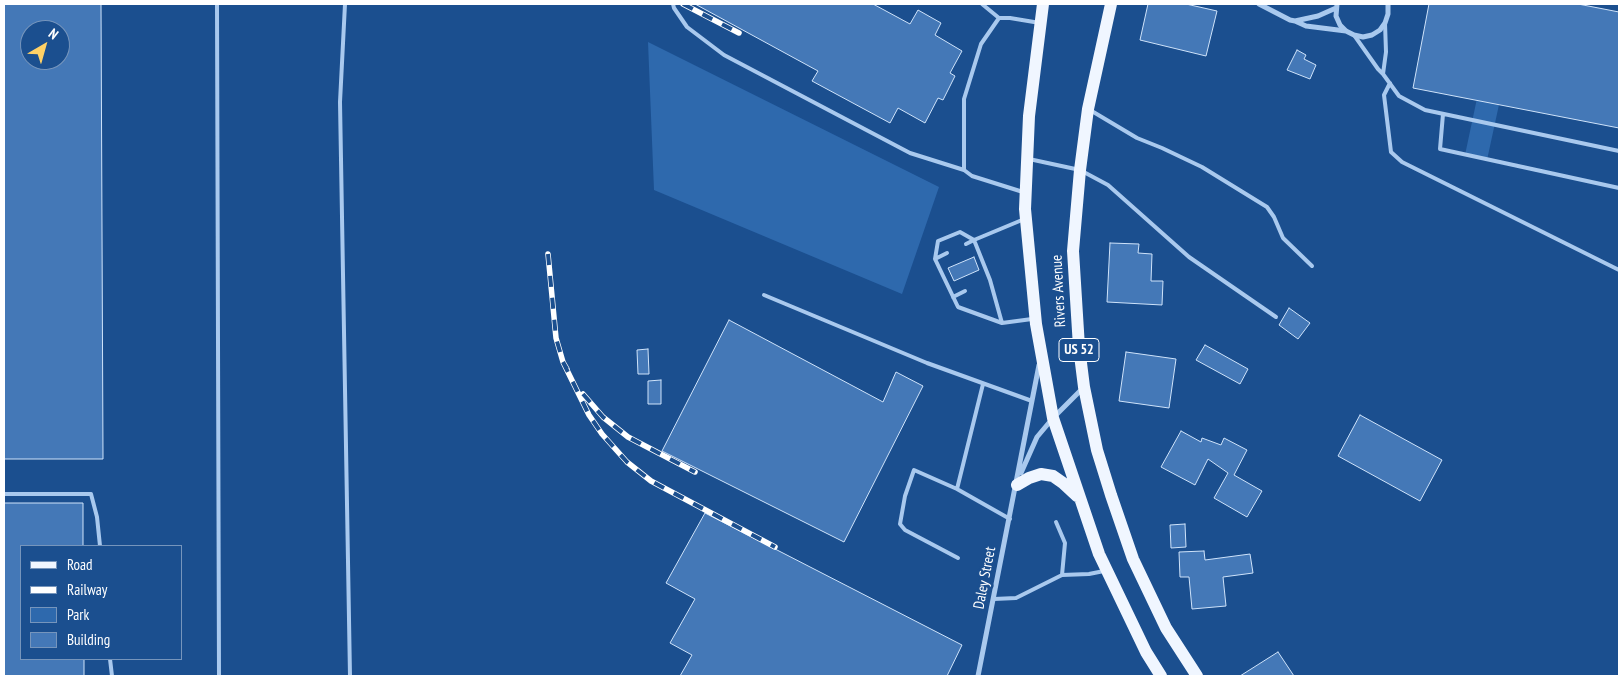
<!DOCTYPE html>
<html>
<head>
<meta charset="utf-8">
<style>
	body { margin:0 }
	#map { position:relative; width:1623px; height:680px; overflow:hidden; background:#1b4f8f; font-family:"PT Sans Narrow",sans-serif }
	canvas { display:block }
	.frame { position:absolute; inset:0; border:5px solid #fff; pointer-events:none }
	.legend { position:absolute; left:20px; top:545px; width:162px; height:115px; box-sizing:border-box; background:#1b4f8f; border:1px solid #7695bc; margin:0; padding:6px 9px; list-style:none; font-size:15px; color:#fff }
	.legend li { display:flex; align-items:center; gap:10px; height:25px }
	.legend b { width:25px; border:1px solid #7695bc }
	.north { position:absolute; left:20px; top:20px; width:50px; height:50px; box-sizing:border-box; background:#1b4f8f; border:1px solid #7695bc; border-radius:50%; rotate:38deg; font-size:14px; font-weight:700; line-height:20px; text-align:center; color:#fff }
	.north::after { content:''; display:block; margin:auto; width:18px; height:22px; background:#ffd166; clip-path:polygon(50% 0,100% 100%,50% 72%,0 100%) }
</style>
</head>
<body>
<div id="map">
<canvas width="1623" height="680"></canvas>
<div class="frame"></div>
<ul class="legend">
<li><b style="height:6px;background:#f0f6ff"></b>Road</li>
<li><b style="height:6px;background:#fff"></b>Railway</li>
<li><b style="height:14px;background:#2e69ad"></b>Park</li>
<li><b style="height:14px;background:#4478b7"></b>Building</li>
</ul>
<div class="north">N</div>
</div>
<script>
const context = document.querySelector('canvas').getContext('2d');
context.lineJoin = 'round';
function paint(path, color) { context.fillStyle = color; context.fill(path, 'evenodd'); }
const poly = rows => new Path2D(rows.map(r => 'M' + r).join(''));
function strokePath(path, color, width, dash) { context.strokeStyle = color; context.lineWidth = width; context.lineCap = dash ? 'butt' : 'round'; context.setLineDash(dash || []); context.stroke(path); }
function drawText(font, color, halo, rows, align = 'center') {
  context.font = font + ' "PT Sans Narrow",sans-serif'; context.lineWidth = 5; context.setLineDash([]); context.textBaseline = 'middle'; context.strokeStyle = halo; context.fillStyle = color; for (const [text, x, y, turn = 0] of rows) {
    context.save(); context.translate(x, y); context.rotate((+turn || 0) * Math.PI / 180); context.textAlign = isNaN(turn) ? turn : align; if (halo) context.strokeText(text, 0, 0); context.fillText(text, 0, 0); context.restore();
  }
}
paint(poly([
	[648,42,939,187,902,294,654,190],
	[1483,70,1505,77,1487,160,1465,155]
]), '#2e69ad');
const building = poly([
	[4,4,101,4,103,459,4,459,4,4],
	[30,30,60,30,60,60,30,60,30,30],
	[695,4,873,4,910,24,918,10,941,23,935,35,962,51,950,73,955,76,943,100,938,98,925,123,898,108,890,123,812,81,818,71,695,4],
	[1148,4,1186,4,1217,11,1206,56,1140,40,1148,4],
	[1429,4,1578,4,1619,12,1619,128,1413,88,1429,4],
	[1297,50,1306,55,1304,59,1316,65,1310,79,1287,70,1297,50],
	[1110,243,1139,244,1138,253,1152,254,1151,281,1163,281,1162,305,1107,302,1110,243],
	[974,257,979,270,954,281,948,268,974,257],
	[1289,308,1310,323,1298,339,1279,325,1289,308],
	[729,320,883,402,896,372,923,386,844,542,662,451,729,320],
	[1205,345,1248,369,1240,384,1196,360,1205,345],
	[648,349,649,374,638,374,637,350,648,349],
	[1126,352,1176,359,1169,408,1119,401,1126,352],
	[661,380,661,404,648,404,648,381,661,380],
	[1360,415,1442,460,1420,501,1338,456,1360,415],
	[1181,431,1201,442,1202,438,1221,445,1224,438,1247,450,1234,475,1262,491,1247,517,1214,498,1228,473,1208,459,1195,485,1161,467,1181,431],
	[4,503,83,503,83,546,21,546,21,659,84,659,84,676,4,676,4,503],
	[705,513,962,645,947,676,680,676,692,655,670,643,695,599,666,583,705,513],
	[1185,524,1186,547,1171,548,1170,525,1185,524],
	[1204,551,1205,560,1250,554,1253,573,1223,577,1226,606,1192,609,1189,577,1180,577,1179,552,1204,551],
	[1278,652,1294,676,1240,676,1278,652]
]);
paint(building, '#4478b7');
strokePath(building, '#cfe3fa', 1);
strokePath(poly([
	[217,4,219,676],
	[345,4,340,102,350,676],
	[673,4,674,8,687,27,724,55,910,153,964,170],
	[982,4,999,18],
	[1354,35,1378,69,1383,74,1386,52,1385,23],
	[1383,74,1399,96,1425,110,1619,151],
	[1390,83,1384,95,1391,152,1402,162,1619,270],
	[1090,110,1137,138,1162,148,1202,167,1267,207,1274,217,1283,238,1312,266],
	[1443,114,1440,149,1619,188],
	[1029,159,1080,170,1108,185,1189,257,1276,317],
	[1023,192,972,176,964,170,964,99,981,44,999,18,1010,18,1040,23],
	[1022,220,974,240,990,280,1002,323,1032,319],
	[966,244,974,240],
	[947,253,935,259,958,307,1002,323],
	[935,259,938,241,960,232,974,240],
	[764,295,927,363,1032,401],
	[953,297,965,291],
	[983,384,957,489,1010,519],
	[957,489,914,470,905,496,900,524,905,530,958,558],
	[4,494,91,494,97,517,100,546],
	[1056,522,1065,543,1062,575],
	[994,599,1016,598,1062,575,1089,574,1104,571],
	[110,659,112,676]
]), '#a9c9ee', 4);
strokePath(poly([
	[1259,4,1290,20,1295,21],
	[1337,4,1336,16,1340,25,1346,31,1354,35,1363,37,1372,35,1380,30,1385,23,1388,14,1388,4],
	[1336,8,1318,16,1295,21,1306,26,1346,31],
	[1021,473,1037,437,1053,418,1083,388],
	[978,676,1039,365]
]), '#a9c9ee', 5);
strokePath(poly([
	[1043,4,1029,116,1025,209,1036,324,1053,418,1099,554,1146,652,1161,676],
	[1111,4,1088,109,1080,170,1073,251,1079,347,1084,387,1097,450,1111,495,1133,559,1166,628,1197,676],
	[1017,485,1029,478,1041,474,1053,476,1063,483,1077,496]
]), '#f0f6ff', 12);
const rail = poly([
	[683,4,739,33],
	[548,254,556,338,563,362,567,369],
	[563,362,589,415,602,434,627,462,651,481,775,547],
	[583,394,603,417,628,437,695,472]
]);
strokePath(rail, '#fff', 5.5);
strokePath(rail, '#1b4f8f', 4, [11]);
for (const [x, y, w] of [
	[1079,350,40]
]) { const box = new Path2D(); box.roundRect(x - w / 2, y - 11.5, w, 23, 4); context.fillStyle = '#1b4f8f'; context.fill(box); strokePath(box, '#fff', 1); }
drawText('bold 14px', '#fff', null, [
	["US 52",1079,350]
]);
drawText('15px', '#fff', '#1b4f8f', [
	["Rivers Avenue",1059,291,-93],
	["Daley Street",985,578,-79]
]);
</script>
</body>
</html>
